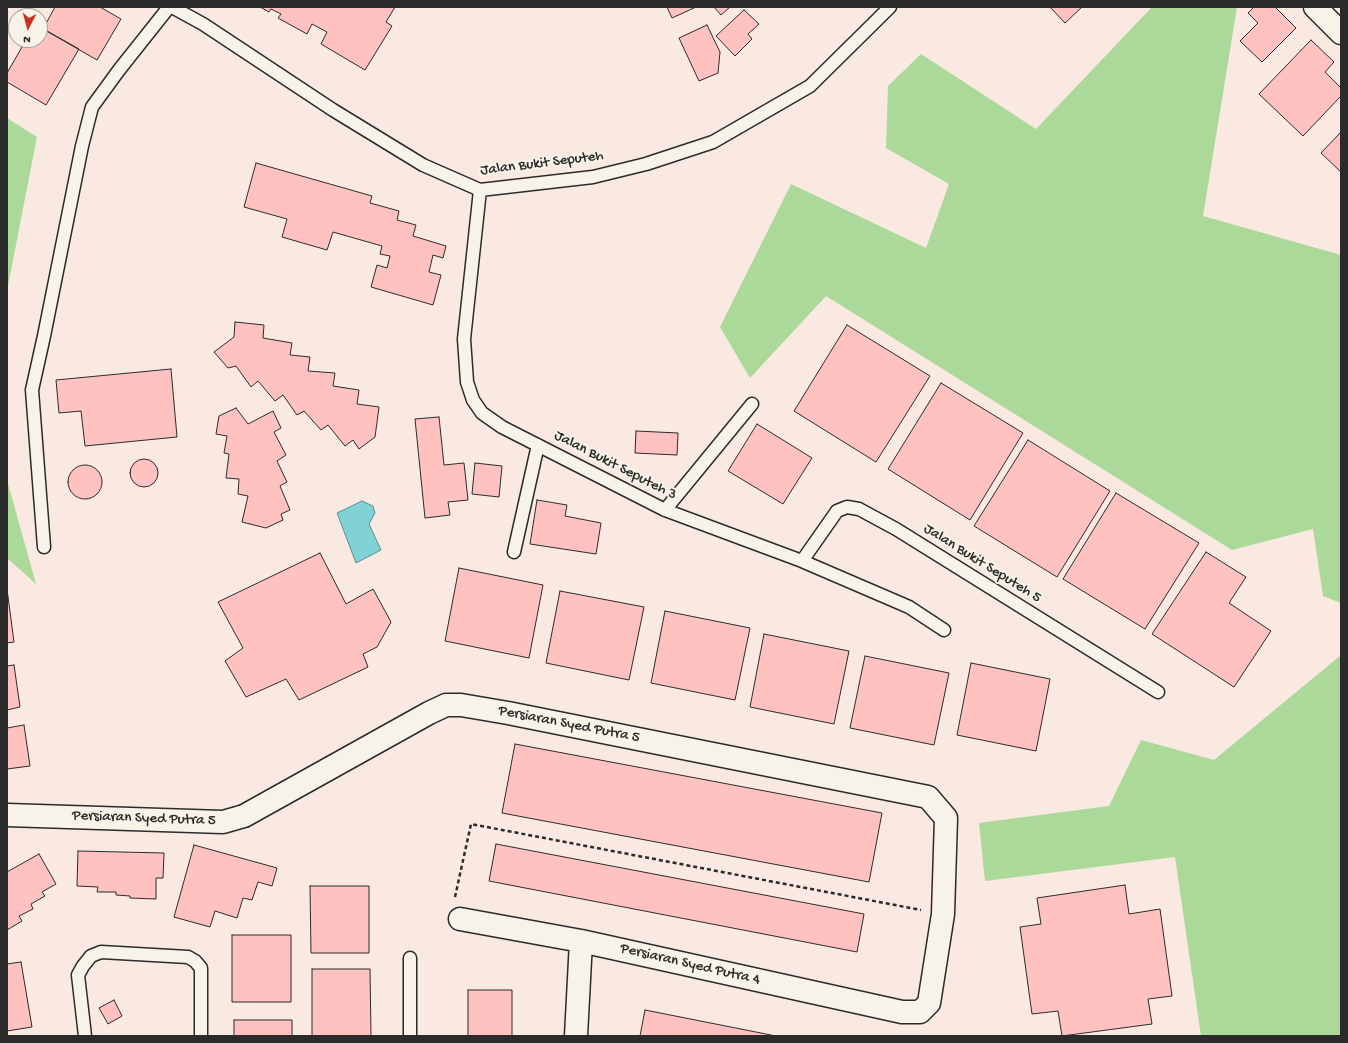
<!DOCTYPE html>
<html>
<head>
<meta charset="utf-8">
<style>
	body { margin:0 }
	#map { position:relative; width:1348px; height:1043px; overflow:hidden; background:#f9e9e0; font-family:"Gochi Hand",sans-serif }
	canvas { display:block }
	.frame { position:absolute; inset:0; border:8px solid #2b2b2b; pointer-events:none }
	.north { position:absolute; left:8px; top:8px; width:40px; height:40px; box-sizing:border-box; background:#f7f3e8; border:1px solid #a5a39c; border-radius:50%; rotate:186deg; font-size:11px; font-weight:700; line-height:16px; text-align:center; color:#2b2b2b }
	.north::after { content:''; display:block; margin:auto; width:14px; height:18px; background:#c8321e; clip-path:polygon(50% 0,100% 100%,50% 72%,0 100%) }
</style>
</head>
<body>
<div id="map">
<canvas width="1348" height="1043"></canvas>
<div class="frame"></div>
<div class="north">N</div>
</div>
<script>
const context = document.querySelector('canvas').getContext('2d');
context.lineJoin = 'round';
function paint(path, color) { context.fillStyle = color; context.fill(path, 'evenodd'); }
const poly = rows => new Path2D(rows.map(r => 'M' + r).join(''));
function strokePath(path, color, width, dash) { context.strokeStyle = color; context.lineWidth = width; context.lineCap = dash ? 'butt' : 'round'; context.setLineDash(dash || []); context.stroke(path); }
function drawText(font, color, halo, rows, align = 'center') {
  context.font = font + ' "Gochi Hand",sans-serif'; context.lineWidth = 4; context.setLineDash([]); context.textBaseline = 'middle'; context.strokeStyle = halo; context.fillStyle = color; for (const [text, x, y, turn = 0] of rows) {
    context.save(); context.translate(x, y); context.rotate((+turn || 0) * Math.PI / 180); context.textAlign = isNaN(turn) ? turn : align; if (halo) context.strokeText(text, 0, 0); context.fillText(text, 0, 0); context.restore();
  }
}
paint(poly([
	[1152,7,1237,7,1203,216,1341,255,1341,603,1323,596,1313,529,1232,550,826,296,750,378,720,327,791,184,926,248,949,184,886,148,888,86,921,54,1036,129],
	[7,118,37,137,7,291],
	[7,480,36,584,7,558],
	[1341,655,1341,1036,1201,1036,1175,857,985,881,979,823,1109,806,1141,740,1214,760]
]), '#aad999');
const water = poly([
	[362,501,373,506,375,513,369,524,381,550,356,563,337,513,362,501]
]);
paint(water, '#80d2d7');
strokePath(water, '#5e8f92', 1);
const building = poly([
	[55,7,100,7,121,19,97,60,43,29,55,7],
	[260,7,395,7,386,22,392,26,365,70,321,44,327,32,312,24,307,34,278,18,281,14,271,9,269,12,260,7],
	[667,7,696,7,672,18,667,7],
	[714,7,730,7,721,15,714,7],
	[1050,7,1082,7,1065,23,1050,7],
	[1254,7,1275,7,1296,28,1262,62,1240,41,1258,23,1248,13,1254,7],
	[744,10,759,24,748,34,752,39,735,56,716,36,744,10],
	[707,25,720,52,718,73,699,81,679,38,707,25],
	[40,27,79,49,46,105,7,82,7,73,26,40,40,40,40,27],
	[1311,40,1334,62,1325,72,1341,88,1341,96,1303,136,1259,94,1311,40],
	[1341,132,1341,172,1321,153,1341,132],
	[256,163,372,196,370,203,399,211,397,220,416,225,413,236,446,246,443,258,433,255,429,272,441,275,433,305,371,287,377,265,387,268,390,256,380,254,382,246,333,232,327,250,282,237,287,219,244,207,256,163],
	[235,322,264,325,263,338,292,343,290,355,310,357,308,371,335,373,333,386,359,390,357,404,379,407,375,437,359,449,353,440,345,446,328,425,321,430,304,411,297,415,283,395,275,401,258,381,251,387,236,366,228,368,214,352,234,337,235,322],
	[847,325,930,376,876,462,794,411,847,325],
	[171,369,177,437,85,446,81,411,59,413,56,380,171,369],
	[941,383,1023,433,970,520,888,469,941,383],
	[236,408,248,424,273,411,281,428,274,432,286,455,277,461,287,482,280,486,290,510,281,514,283,520,266,528,242,522,248,496,238,494,239,479,226,478,229,454,224,453,227,436,216,434,219,416,236,408],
	[439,417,444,465,464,463,468,500,448,502,450,515,425,518,415,419,439,417],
	[757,424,812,458,783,504,728,471,757,424],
	[636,431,678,433,677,455,635,453,636,431],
	[1028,440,1110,491,1057,577,974,526,1028,440],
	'130 473a14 14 0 1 1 28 0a14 14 0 1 1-28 0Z',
	[475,463,502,466,499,497,472,494,475,463],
	'68 482a17 17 0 1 1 34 0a17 17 0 1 1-34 0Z',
	[1116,493,1199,543,1145,629,1063,579,1116,493],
	[537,500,567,505,565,516,601,523,596,554,530,544,537,500],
	[1206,552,1246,577,1229,603,1271,631,1234,687,1152,634,1206,552],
	[320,553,346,604,373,589,391,622,377,647,363,654,368,667,299,700,286,679,246,697,225,661,243,648,218,602,320,553],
	[459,568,543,585,529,658,445,641,459,568],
	[7,589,14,642,7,643,7,589],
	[560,591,644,607,629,680,546,663,560,591],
	[665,611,750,628,735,700,651,683,665,611],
	[764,634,849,651,834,724,750,707,764,634],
	[865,656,949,673,934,745,850,728,865,656],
	[971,663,1050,679,1036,751,957,735,971,663],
	[14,665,20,707,7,710,7,666,14,665],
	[24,725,30,766,7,769,7,728,24,725],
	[515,744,882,813,869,882,502,813,515,744],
	[496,844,864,914,857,952,489,881,496,844],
	[194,845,277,868,272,886,258,882,252,900,243,898,237,918,215,911,210,927,174,917,194,845],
	[78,851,164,853,163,878,156,878,156,899,130,898,130,896,116,895,116,892,97,892,98,887,77,886,78,851],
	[39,854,56,884,42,892,45,896,31,904,33,909,19,916,22,921,7,930,7,872,39,854],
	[1125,885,1129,914,1160,909,1172,996,1148,999,1152,1024,1062,1036,1058,1011,1032,1014,1020,927,1041,924,1037,898,1125,885],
	[310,886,369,886,369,953,311,953,310,886],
	[232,935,291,935,291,1002,232,1002,232,935],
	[21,962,32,1027,7,1031,7,964,21,962],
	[312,969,370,969,371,1036,312,1036,312,969],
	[468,990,512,990,512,1036,468,1036,468,990],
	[114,1000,122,1016,108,1024,99,1008,114,1000],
	[645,1010,776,1036,640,1036,645,1010],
	[234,1020,292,1020,292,1036,234,1036,234,1020]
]);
paint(building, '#ffc2c1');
strokePath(building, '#2b2b2b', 1);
const service = poly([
	[172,7,203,24,333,110,423,165,480,190,593,177,646,164,713,142,810,86,890,7],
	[480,190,464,339,467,382,473,400,482,413,502,427,665,510,802,561,909,607,944,630],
	[665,510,752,404],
	[44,547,32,390,44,336,82,146,92,107,119,70,169,7],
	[514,552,538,445],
	[802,561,837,511,847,507,859,509,896,529,1158,692],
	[85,1036,78,975,83,966,91,956,101,952,188,957,195,961,201,968,201,1036],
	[410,1036,410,958]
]);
const minor = poly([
	[1315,7,1341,33],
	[7,815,223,822,244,816,429,713,446,705,461,705,508,713,928,797,946,818,943,914,929,1003,920,1012,902,1012,581,941,460,919],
	[576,1036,581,941]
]);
strokePath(service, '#2b2b2b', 15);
strokePath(minor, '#2b2b2b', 25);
strokePath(poly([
	[455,897,471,824,921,910]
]), '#2b2b2b', 2.5, [4, 3]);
strokePath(service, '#f7f3e8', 12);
strokePath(minor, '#f7f3e8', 22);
drawText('15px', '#2b2b2b', '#f7f3e8', [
	["Jalan Bukit Seputeh",542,164,-7],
	["Jalan Bukit Seputeh 3",615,466,27],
	["Jalan Bukit Seputeh 5",982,564,32],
	["Persiaran Syed Putra 5",569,725,11],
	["Persiaran Syed Putra 5",144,819,2],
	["Persiaran Syed Putra 4",690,965,13]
]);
</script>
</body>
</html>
